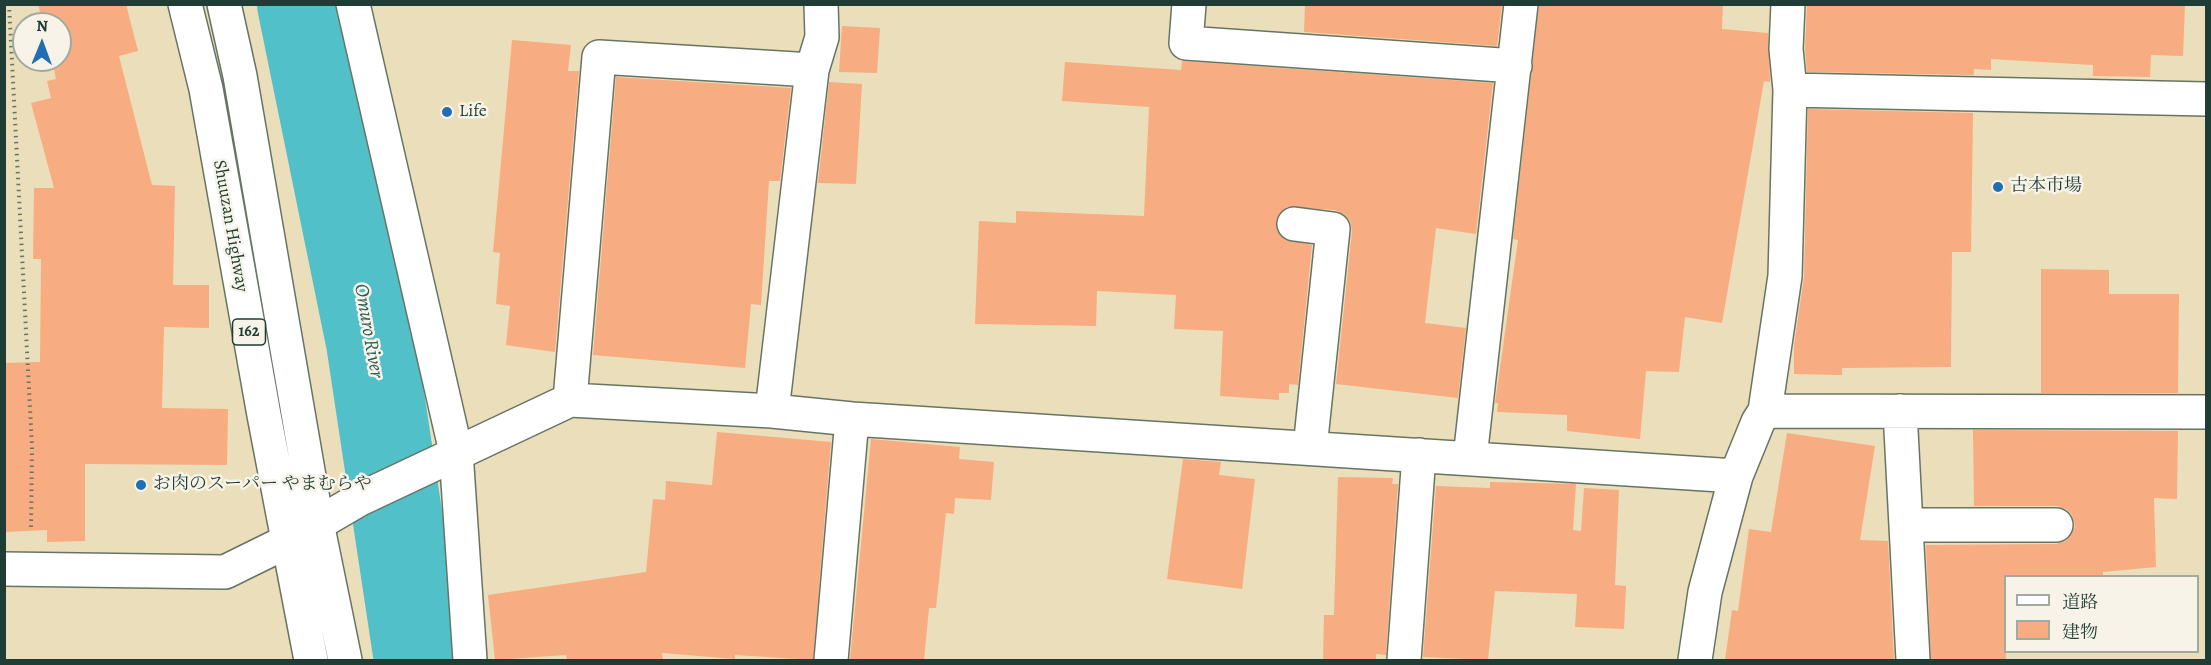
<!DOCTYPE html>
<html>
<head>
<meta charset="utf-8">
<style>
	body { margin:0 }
	#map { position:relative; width:2211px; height:665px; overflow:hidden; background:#ebdebb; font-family:Alegreya,"Noto Serif JP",serif }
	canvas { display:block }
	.frame { position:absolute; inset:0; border:6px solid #1f3d34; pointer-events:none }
	.legend { position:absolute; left:2004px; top:575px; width:195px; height:78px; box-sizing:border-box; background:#f7f3e8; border:2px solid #a1aaa0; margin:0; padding:8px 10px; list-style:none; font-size:18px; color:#1f3d34 }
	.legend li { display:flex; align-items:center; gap:12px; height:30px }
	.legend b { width:30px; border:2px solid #a1aaa0 }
	.north { position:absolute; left:12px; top:12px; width:60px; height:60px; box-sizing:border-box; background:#f7f3e8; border:2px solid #a1aaa0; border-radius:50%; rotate:1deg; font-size:16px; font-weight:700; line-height:24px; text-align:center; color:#1f3d34 }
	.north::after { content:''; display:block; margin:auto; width:21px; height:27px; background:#1f6fb2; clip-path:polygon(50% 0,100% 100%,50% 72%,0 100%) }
</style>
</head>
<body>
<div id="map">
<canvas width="2211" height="665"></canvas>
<div class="frame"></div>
<ul class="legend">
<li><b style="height:8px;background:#fff"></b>道路</li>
<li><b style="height:16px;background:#f8ac81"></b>建物</li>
</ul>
<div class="north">N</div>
</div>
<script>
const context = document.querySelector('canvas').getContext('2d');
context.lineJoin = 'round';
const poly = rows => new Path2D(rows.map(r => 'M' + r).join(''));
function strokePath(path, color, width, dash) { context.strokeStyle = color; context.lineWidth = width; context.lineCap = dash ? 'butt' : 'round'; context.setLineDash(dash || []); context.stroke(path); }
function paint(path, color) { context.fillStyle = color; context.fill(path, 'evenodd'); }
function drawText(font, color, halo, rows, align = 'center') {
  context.font = font + ' Alegreya,"Noto Serif JP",serif'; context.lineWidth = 5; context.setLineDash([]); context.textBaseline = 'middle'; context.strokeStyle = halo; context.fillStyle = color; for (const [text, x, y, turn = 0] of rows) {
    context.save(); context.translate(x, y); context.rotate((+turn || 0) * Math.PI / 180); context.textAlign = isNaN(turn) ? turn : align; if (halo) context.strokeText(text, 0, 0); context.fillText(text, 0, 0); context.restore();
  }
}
strokePath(poly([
	[302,4,371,342,419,660]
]), '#52c0c8', 90);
paint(poly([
	[38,4,126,4,138,51,119,56,152,185,175,186,173,285,209,285,209,328,164,327,162,408,228,409,227,465,85,464,85,541,47,542,47,530,4,532,4,363,40,362,41,259,33,259,34,188,54,188,31,103,51,98,47,81,56,79,52,60,60,60,60,24,43,24],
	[1305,4,1502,4,1497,46,1304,32],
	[1539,4,1723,4,1722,29,1768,33,1770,82,1764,81,1722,323,1685,317,1679,372,1646,371,1640,439,1567,431,1567,415,1497,412,1498,403,1495,403,1518,240,1513,239],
	[1807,4,2185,4,2183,56,2151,55,2150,77,2093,76,2093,65,1991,59,1991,70,1974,69,1974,75,1807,72,1805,49],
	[842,26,880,28,877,73,839,72],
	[512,40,571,45,568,71,579,71,555,352,506,345,510,306,496,304,500,253,493,252],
	[1182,61,1493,83,1476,234,1436,228,1425,323,1466,328,1458,398,1336,384,1352,231,1350,221,1344,214,1335,210,1287,207,1280,212,1276,221,1277,231,1283,239,1312,245,1298,385,1289,384,1289,393,1279,393,1279,400,1220,396,1223,331,1174,329,1176,295,1097,291,1096,326,975,324,979,221,1016,223,1016,211,1144,216,1149,107,1062,101,1065,62,1181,70],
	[616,77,791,88,780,181,769,181,761,305,751,304,745,368,593,355],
	[829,82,862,84,856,184,818,183],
	[1808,109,1973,113,1971,252,1952,252,1951,367,1842,368,1842,375,1794,374,1794,346,1804,277],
	[2041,269,2109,270,2109,294,2179,294,2178,393,2041,393],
	[1973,430,2178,431,2177,499,2154,498,2156,567,2103,572,2103,576,2006,576,2006,660,1931,660,1926,545,2056,544,2066,541,2072,534,2075,526,2072,515,2066,509,2057,506,1974,506],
	[717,432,831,442,813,660,735,655,735,659,662,653,663,660,567,660,566,655,495,660,488,595,646,572,653,499,665,500,666,481,712,485],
	[1787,433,1875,446,1860,540,1888,541,1894,660,1725,660,1732,610,1738,611,1749,529,1771,532],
	[871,439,960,447,959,459,994,462,991,500,955,498,954,514,946,513,936,608,929,608,924,660,850,660],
	[1183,459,1221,462,1219,475,1255,479,1242,589,1167,579],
	[1338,477,1393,478,1392,484,1398,484,1386,655,1376,654,1376,660,1323,660,1324,615,1334,615],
	[1490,482,1576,484,1573,530,1581,531,1584,488,1619,490,1615,585,1626,586,1624,629,1575,627,1577,594,1495,591,1488,660,1423,657,1436,486,1490,488]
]), '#f8ac81');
const minor = poly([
	[353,4,456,452,470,660],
	[1189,4,1186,43,1515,66],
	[1790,90,2206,99],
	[1294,224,1333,229,1310,448],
	[570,400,599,57,812,70],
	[772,411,812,70,822,37,821,4],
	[1765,411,2206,412],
	[1900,411,1913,660],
	[1470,458,1521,4],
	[1907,525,2056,525],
	[4,569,225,572,288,541,360,499,570,400,772,411,852,419,1736,476,1758,422,1765,411,1785,276,1790,90,1786,49,1788,4],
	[831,660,852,419],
	[1404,660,1419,455],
	[1695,660,1705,592,1736,476]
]);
const highway = poly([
	[185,4,206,89,264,415,311,660],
	[224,4,240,76,317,523,345,660]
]);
strokePath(minor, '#667563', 36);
strokePath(highway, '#667563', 36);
strokePath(poly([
	[9,4,32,447,31,528]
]), '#667563', 4, [1.5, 4.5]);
strokePath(minor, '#fff', 33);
strokePath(highway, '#fff', 33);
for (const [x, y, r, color] of [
	[447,112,6,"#1f6fb2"],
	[1998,187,6,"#1f6fb2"],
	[141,485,6,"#1f6fb2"]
]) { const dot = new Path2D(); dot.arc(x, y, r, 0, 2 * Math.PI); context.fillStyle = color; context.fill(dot); strokePath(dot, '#f7f3e8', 2); }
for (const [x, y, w] of [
	[249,332,33]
]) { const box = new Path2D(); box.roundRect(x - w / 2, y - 13, w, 26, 4.5); context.fillStyle = '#f7f3e8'; context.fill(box); strokePath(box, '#1f3d34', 1.5); }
drawText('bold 16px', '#1f3d34', null, [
	["162",249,332]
]);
drawText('18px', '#1f3d34', '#f7f3e8', [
	["Life",459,112],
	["古本市場",2010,187],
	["お肉のスーパー やまむらや",153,485]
], 'left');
drawText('18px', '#1f3d34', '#f7f3e8', [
	["Shuuzan Highway",230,226,80]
]);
drawText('italic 20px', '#2c5e59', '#f7f3e8', [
	["Omuro River",368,331,80]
]);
</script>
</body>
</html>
